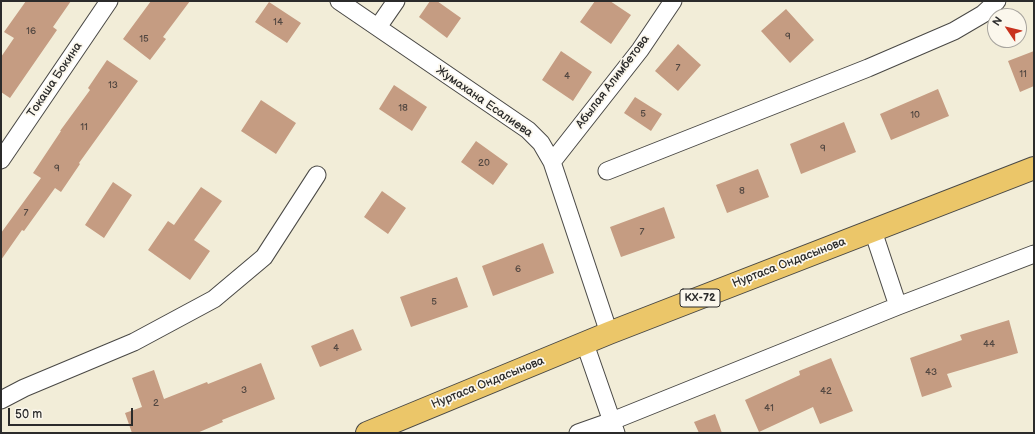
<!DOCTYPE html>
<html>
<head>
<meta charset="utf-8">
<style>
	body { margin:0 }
	#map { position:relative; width:1035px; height:434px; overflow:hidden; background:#f2edd8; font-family:"Balsamiq Sans",sans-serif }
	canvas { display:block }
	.frame { position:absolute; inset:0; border:2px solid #2b2b2b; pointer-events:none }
	.north { position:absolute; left:987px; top:8px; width:40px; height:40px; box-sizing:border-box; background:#fbf7ec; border:1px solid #a8a59f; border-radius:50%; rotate:305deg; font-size:11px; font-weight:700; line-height:16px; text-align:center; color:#2b2b2b }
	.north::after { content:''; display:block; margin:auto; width:14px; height:18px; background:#c8321e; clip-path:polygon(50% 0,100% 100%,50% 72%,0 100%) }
	.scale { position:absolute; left:8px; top:408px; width:125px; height:18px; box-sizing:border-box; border:2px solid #2b2b2b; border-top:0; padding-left:5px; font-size:12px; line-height:14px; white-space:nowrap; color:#2b2b2b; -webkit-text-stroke:3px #fbf7ec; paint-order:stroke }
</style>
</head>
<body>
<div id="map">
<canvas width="1035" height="434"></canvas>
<div class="frame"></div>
<div class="north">N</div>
<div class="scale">50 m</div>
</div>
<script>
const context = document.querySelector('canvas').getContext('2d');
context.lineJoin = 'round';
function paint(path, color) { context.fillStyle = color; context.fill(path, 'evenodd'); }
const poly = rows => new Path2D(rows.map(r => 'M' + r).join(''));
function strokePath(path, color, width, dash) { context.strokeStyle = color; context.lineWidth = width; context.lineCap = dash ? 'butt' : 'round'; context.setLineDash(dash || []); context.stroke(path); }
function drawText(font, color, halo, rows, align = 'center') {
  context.font = font + ' "Balsamiq Sans",sans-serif'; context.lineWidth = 3.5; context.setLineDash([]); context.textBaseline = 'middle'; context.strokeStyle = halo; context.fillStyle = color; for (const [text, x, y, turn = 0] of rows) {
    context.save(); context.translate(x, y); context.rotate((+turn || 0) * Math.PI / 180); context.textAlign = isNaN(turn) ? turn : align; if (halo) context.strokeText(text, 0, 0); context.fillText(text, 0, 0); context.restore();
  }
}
paint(poly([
	[26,1,71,1,53,27,57,30,10,98,1,92,1,57,14,38,4,32],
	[151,1,190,1,163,37,166,39,150,60,123,39],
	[430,1,437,1,461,18,447,38,419,17],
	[595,1,610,1,631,15,611,44,580,22],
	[269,2,301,23,287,43,255,22],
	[786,9,814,40,790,63,761,31],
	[678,44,701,65,678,91,655,71],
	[561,51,592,72,573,101,542,80],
	[1034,51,1034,86,1020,92,1008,61],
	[107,60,138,81,79,163,80,164,61,192,55,188,24,231,22,230,1,260,1,233,41,178,33,173,61,131,60,131,90,90,88,88],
	[394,85,427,107,412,131,379,109],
	[938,89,949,116,891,140,880,114],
	[635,97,662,114,651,131,624,113],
	[261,100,296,123,276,154,241,131],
	[844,122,856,152,801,174,790,144],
	[476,141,508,164,493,185,461,162],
	[758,169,769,197,727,213,716,185],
	[113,182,132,195,104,238,85,225],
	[201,187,222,201,194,240,210,251,190,280,148,250,168,221,174,225],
	[382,191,406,208,388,234,364,217],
	[664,207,675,238,621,257,610,227],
	[543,243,554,273,493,296,482,266],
	[457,277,468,307,411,327,400,297],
	[1009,320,1018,353,947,374,952,387,922,397,910,358,962,340,960,335],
	[353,329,362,350,320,367,311,346],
	[831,358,853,411,820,424,813,407,759,432,745,400,800,375,799,371],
	[261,363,275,399,222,420,223,422,197,433,132,433,125,413,142,407,132,378,154,370,164,399,207,382,208,384],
	[715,414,722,433,699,433,694,422]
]), '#c59c82');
const minor = poly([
	[339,1,528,130,541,143,552,162,609,333],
	[378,27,396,1],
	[1,160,109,1],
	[552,162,640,50,673,1],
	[607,171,868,68,954,31,983,14,997,1],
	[873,231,898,306],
	[585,344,616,433],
	[1,400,24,388,134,342,214,299,264,257,317,175],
	[578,433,612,421,898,306,1034,254]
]);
const major = poly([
	[367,433,609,333,1034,168]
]);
strokePath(minor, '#494845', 19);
strokePath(major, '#494845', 24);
strokePath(minor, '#fff', 17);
strokePath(major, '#ebc669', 22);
drawText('10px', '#524741', null, [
	["14",278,22],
	["16",31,31],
	["9",788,36],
	["15",144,39],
	["7",678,68],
	["11",1023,74],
	["4",567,76],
	["13",113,85],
	["18",403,108],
	["5",643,114],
	["10",915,115],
	["11",84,127],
	["9",823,148],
	["20",484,163],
	["9",57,168],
	["8",742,191],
	["7",26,213],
	["7",642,232],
	["6",518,269],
	["5",434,302],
	["44",989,344],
	["4",336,348],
	["43",931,372],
	["3",244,390],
	["42",826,391],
	["2",156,403],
	["41",769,408]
]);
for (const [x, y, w] of [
	[700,298,40]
]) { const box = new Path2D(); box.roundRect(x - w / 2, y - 9, w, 18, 3); context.fillStyle = '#fbf7ec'; context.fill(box); strokePath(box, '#2b2b2b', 1); }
drawText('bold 11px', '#2b2b2b', null, [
	["КХ-72",700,298]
]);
drawText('12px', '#2b2b2b', '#fbf7ec', [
	["Токаша Бокина",55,80,-56],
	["Абылая Алимбетова",613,82,-53],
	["Жумахана Есалиева",484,102,35],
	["Нуртаса Ондасынова",789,263,-21],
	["Нуртаса Ондасынова",488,383,-22]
]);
</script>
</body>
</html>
